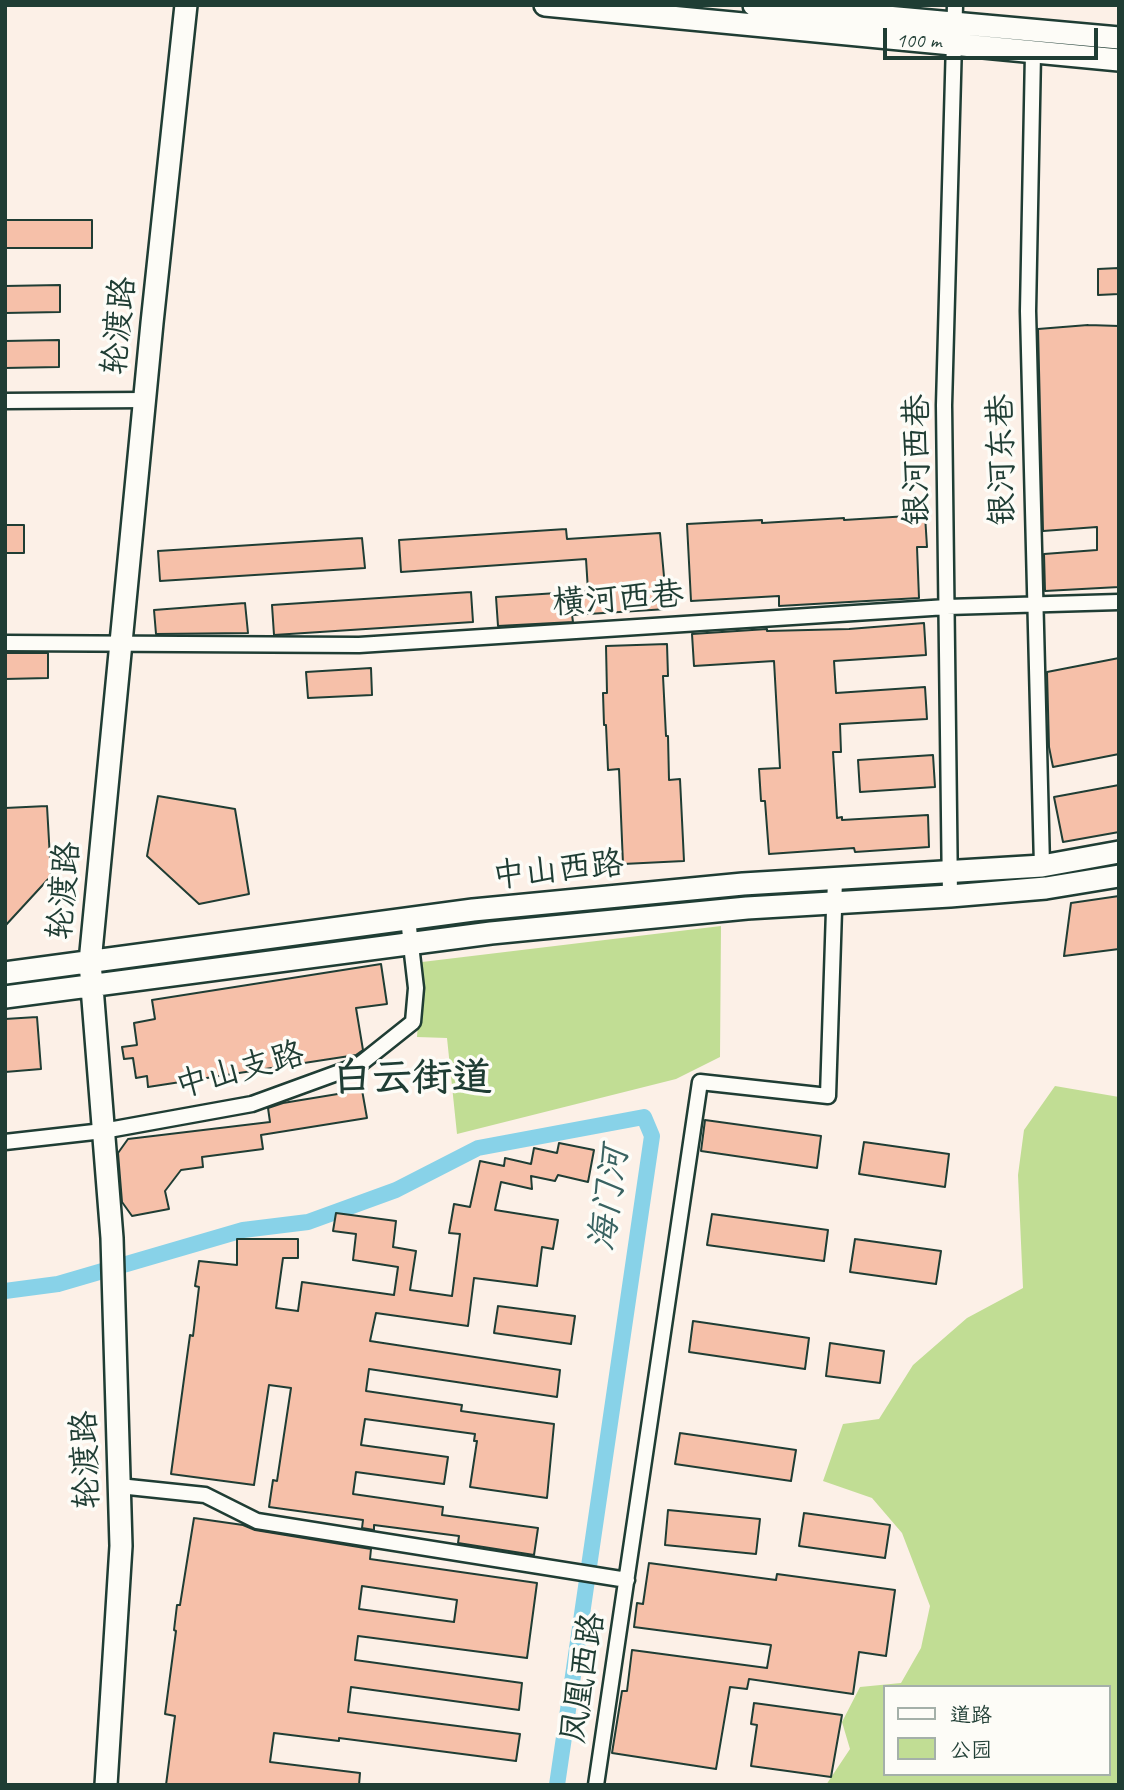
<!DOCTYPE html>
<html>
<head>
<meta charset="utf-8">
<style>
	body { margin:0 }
	#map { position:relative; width:1124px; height:1790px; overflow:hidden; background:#fcf0e7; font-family:Caveat,"LXGW WenKai TC",sans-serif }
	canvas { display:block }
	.frame { position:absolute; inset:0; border:7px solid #1f3d34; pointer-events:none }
	.legend { position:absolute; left:883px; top:1685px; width:228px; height:91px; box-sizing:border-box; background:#fdfcf7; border:2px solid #a4b0a9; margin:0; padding:9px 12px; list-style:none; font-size:21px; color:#1f3d34 }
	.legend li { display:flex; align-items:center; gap:14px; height:35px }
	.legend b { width:35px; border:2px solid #a4b0a9 }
	.scale { position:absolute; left:883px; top:28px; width:215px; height:32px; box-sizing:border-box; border:4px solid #1f3d34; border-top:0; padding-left:9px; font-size:21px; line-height:24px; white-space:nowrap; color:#1f3d34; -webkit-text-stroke:5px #fdfcf7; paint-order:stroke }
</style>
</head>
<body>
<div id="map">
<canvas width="1124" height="1790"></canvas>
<div class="frame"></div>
<ul class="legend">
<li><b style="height:9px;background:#fdfcf7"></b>道路</li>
<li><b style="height:19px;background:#c1dd94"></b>公园</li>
</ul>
<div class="scale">100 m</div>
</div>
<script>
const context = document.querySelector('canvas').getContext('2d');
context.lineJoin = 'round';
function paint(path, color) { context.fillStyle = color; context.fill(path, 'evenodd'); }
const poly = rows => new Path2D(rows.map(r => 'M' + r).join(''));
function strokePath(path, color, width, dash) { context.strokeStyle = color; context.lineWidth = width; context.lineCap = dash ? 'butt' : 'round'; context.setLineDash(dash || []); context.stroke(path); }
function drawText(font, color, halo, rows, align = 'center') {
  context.font = font + ' Caveat,"LXGW WenKai TC",sans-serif'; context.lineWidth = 7; context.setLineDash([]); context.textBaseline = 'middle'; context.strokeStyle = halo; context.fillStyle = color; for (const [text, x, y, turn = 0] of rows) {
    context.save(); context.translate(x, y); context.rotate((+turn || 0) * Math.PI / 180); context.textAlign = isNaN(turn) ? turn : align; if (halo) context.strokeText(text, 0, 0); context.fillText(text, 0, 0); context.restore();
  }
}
paint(poly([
	[721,926,720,1057,676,1079,457,1134,447,1038,417,1037,422,962],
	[1055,1086,1119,1097,1119,1785,826,1785,850,1749,842,1722,860,1687,901,1683,921,1648,930,1606,902,1533,872,1498,823,1481,843,1424,879,1419,913,1365,967,1318,1023,1288,1018,1175,1024,1130],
	[884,1687,1108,1687,1108,1774,884,1774]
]), '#c1dd94');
strokePath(poly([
	[5,1291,58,1284,243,1230,308,1222,396,1190,478,1148,644,1117,652,1136,557,1785]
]), '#88d2e8', 16);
const building = poly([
	[5,220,92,220,92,248,5,248,5,220],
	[1119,268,1119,294,1098,295,1098,269,1119,268],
	[60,285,60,312,5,313,5,286,60,285],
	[1088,325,1119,326,1119,587,1045,591,1044,554,1097,550,1097,527,1043,531,1038,329,1088,325],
	[59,340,59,367,5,368,5,341,59,340],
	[925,515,927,547,917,547,919,598,779,606,779,596,691,601,687,524,762,520,762,523,844,518,844,520,925,515],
	[5,525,24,525,24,553,5,553,5,525],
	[566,529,567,539,660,533,667,609,572,615,573,622,498,626,496,597,588,591,586,559,401,572,399,540,566,529],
	[362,538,365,568,160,581,158,551,362,538],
	[471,592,473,622,274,635,272,605,471,592],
	[245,603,248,633,156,634,154,610,245,603],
	[924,623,926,655,834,661,836,693,925,687,927,719,840,724,841,752,833,752,837,818,842,817,842,820,928,815,929,847,855,852,854,848,769,854,765,801,761,801,759,769,780,768,774,661,694,666,692,634,767,629,767,631,849,629,924,623],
	[667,644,668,676,663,676,666,736,668,736,669,780,680,779,684,861,623,864,619,769,608,770,606,725,604,725,603,693,607,693,606,646,667,644],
	[5,653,48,653,48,678,5,679,5,653],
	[1119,658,1119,754,1053,767,1049,747,1047,672,1119,658],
	[371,668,372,695,308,698,306,672,371,668],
	[933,755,935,787,860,792,858,760,933,755],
	[1119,785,1119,832,1063,842,1054,797,1119,785],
	[158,796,235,809,249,894,199,904,147,856,158,796],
	[47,806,51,876,5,926,5,808,47,806],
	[1119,896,1119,949,1064,956,1071,903,1119,896],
	[381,964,387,1004,356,1008,363,1050,356,1055,148,1087,147,1076,136,1078,133,1058,124,1059,122,1047,137,1045,134,1023,155,1019,152,1000,381,964],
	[37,1017,41,1069,5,1072,5,1019,37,1017],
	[362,1090,367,1118,261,1135,263,1149,202,1157,203,1167,181,1170,165,1191,169,1209,132,1216,122,1202,118,1153,128,1139,270,1122,268,1108,283,1103,362,1090],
	[705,1120,821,1136,817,1168,701,1151,705,1120],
	[864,1142,949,1154,945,1187,859,1174,864,1142],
	[559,1143,594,1150,588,1182,558,1175,555,1181,531,1176,532,1189,501,1182,495,1210,558,1220,553,1249,542,1247,537,1286,474,1278,468,1326,376,1313,370,1341,560,1370,557,1397,369,1369,366,1391,462,1405,461,1411,554,1424,547,1498,470,1487,477,1441,474,1441,475,1434,365,1419,361,1445,448,1457,444,1484,356,1472,353,1494,443,1507,442,1515,538,1528,534,1555,458,1543,459,1536,374,1525,374,1530,362,1528,363,1520,269,1507,273,1480,277,1481,291,1388,269,1385,254,1485,171,1474,190,1335,193,1336,199,1287,195,1286,199,1261,237,1265,237,1239,298,1239,298,1258,283,1258,276,1308,298,1311,302,1282,394,1295,398,1267,353,1260,356,1234,333,1231,336,1213,396,1221,393,1247,416,1251,410,1290,452,1296,460,1234,449,1233,454,1204,470,1207,480,1161,504,1166,505,1158,531,1164,534,1148,557,1153,559,1143],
	[712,1214,828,1230,824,1261,707,1245,712,1214],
	[855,1239,941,1251,936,1284,850,1272,855,1239],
	[498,1306,575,1316,571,1344,494,1333,498,1306],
	[693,1321,809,1338,805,1369,689,1352,693,1321],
	[830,1343,884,1351,880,1383,826,1376,830,1343],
	[680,1433,796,1450,791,1481,675,1464,680,1433],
	[668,1510,760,1519,756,1554,665,1545,668,1510],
	[804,1513,890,1525,885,1558,799,1546,804,1513],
	[194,1518,243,1525,255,1530,371,1549,370,1559,537,1583,527,1658,358,1636,355,1660,522,1683,519,1710,351,1687,348,1712,520,1734,516,1761,339,1738,339,1741,274,1733,270,1762,360,1773,359,1785,166,1785,175,1716,165,1714,176,1631,174,1630,177,1605,180,1605,194,1518],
	[362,1586,457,1600,454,1622,359,1609,362,1586],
	[649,1563,776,1580,777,1574,895,1590,886,1656,859,1652,853,1694,749,1679,747,1689,730,1687,716,1769,612,1753,622,1691,627,1691,632,1650,767,1668,771,1645,634,1627,637,1603,643,1604,649,1563],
	[754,1703,842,1715,831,1777,751,1766,757,1725,751,1724,754,1703]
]);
paint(building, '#f6c0a9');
strokePath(building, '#1f3d34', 2);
const street = poly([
	[1033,53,1028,311,1042,866],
	[5,401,145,400],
	[5,643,359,645,947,607,1119,602],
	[950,896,944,405,955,5],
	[5,1142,103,1131,252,1104,359,1065,413,1022,416,988,408,919],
	[119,1486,205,1495,257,1521,627,1580],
	[596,1785,700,1082,828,1096,835,879]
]);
const secondary = poly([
	[545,5,1119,60],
	[754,5,1119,38],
	[5,973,473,910,743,884,1042,866,1119,852],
	[5,997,491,933,747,908,950,896,1046,888,1119,876],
	[106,1785,121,1546,112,1238,90,962,152,323,186,5]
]);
strokePath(street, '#1f3d34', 19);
strokePath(secondary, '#1f3d34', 26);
strokePath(street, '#fdfcf7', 14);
strokePath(secondary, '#fdfcf7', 21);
drawText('33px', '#1f3d34', '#fdfcf7', [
	["轮渡路",120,326,-84],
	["银河西巷",918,460,-90],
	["银河东巷",1003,460,-91],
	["横河西巷",618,600,-4],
	["中山西路",558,871,-6],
	["轮渡路",65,891,-85],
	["中山支路",240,1071,-15],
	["轮渡路",87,1460,-92],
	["凤凰西路",584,1678,-81]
]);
drawText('italic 35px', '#396261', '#fdfcf7', [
	["海门河",610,1199,-82]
]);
drawText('bold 40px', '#1f3d34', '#fdfcf7', [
	["白云街道",412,1080]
]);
</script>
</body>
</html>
